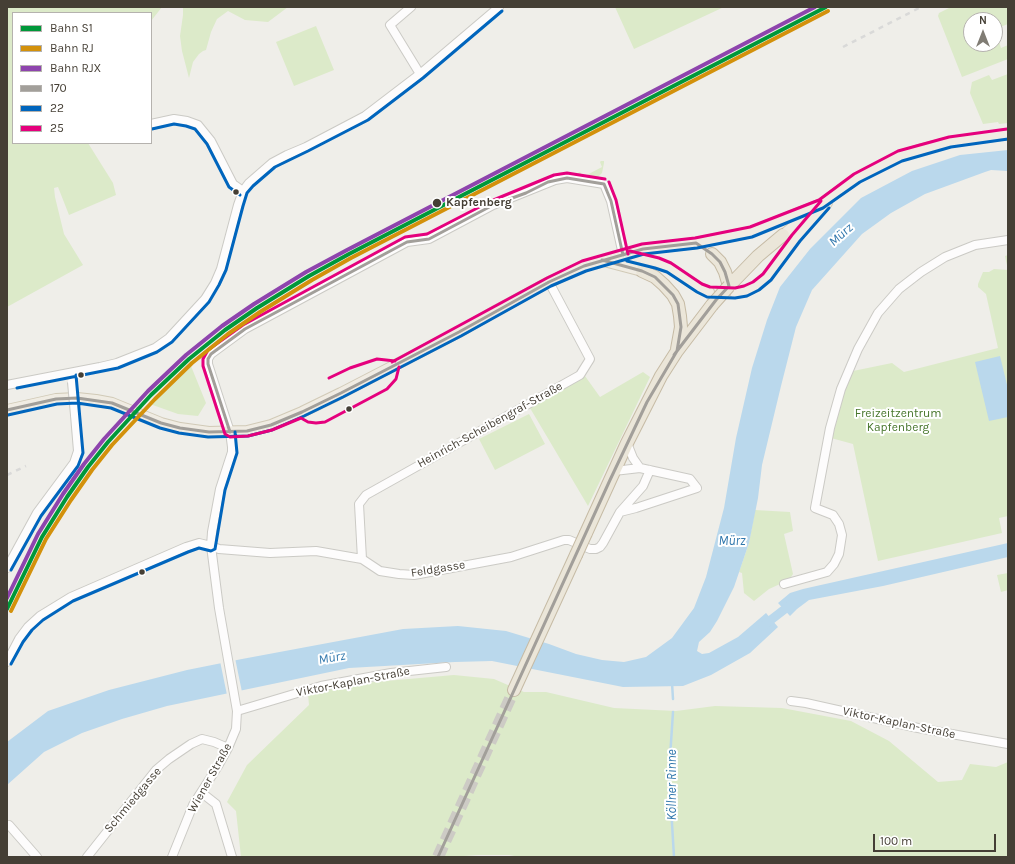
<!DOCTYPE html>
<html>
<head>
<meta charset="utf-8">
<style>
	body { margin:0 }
	#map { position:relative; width:1015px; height:864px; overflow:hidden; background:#efeee9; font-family:Karla,sans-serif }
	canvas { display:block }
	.frame { position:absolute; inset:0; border:8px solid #453f35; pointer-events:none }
	.legend { position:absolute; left:12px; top:12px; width:140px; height:132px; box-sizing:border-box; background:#fff; border:1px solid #b5b2ae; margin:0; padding:5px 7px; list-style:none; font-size:12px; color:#453f35 }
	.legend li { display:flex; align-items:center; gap:8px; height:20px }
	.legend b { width:20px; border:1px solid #b5b2ae }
	.north { position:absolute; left:963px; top:12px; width:40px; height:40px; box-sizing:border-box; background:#fff; border:1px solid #b5b2ae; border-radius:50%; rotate:0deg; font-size:11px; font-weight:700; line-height:16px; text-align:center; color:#453f35 }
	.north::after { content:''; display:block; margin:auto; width:14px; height:18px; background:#807c74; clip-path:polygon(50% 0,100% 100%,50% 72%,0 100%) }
	.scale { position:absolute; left:873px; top:834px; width:123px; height:18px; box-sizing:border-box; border:2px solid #453f35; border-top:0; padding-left:5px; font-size:12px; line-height:14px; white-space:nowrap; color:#453f35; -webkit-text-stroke:3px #fff; paint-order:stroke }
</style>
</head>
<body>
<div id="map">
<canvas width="1015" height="864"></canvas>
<div class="frame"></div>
<ul class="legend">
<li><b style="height:5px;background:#00983a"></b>Bahn S1</li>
<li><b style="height:5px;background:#d3910b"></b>Bahn RJ</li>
<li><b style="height:5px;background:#8e44ad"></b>Bahn RJX</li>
<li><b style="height:5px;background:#a29f9a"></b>170</li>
<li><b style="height:5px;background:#0065bd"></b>22</li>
<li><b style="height:5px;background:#e5007d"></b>25</li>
</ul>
<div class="north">N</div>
<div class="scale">100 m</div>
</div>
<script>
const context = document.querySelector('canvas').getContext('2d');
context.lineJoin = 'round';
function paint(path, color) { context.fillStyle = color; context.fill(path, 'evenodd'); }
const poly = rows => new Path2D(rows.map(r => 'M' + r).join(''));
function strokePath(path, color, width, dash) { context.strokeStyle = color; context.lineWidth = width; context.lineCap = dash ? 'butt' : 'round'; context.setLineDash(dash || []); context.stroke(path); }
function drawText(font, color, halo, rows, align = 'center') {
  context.font = font + ' Karla,sans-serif'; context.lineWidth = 4; context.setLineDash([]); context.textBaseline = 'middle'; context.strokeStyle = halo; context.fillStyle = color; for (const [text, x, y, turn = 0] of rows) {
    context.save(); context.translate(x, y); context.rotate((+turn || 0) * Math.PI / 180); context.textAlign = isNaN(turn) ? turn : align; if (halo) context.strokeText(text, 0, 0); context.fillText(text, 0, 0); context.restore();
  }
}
paint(poly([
	[7,7,162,7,151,21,151,13,13,13,13,143,88,143,113,183,116,195,69,215,58,187,54,188,55,197,64,234,83,265,7,307],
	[183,7,288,7,268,22,245,20,228,11,217,19,211,32,206,50,203,51,199,54,193,62,189,78,182,51,180,36,183,15],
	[615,7,724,7,634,49],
	[951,7,1008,7,1008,24,995,29,1001,48,1008,45,1008,59,962,77,938,16,939,13],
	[971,20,995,20,995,44,971,44],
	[316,26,334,70,294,86,276,42],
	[1008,74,1008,123,999,124,998,122,983,124,970,93,972,82,989,75,992,80],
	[601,161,604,161,604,163,602,173,598,177,595,179,578,177,578,173,580,172,583,177,602,167,600,162],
	[1008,255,1008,516,999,518,1002,533,878,561,853,444,831,438,844,393,853,371,892,363,904,372,998,348,986,294,978,287,978,284,983,272,989,272,994,269,1008,270,1005,256],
	[191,366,206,403,198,416,178,414,150,404],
	[643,372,650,377,588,506,530,408,585,376,600,397],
	[529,414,545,444,495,470,479,439],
	[755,510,790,512,793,531,784,534,793,574,789,580,769,589,754,601,744,593,742,573,739,572,749,543],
	[1008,573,1008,590,1001,592,997,575],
	[454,675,494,679,524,692,546,692,614,708,676,711,715,706,782,708,851,721,889,741,938,782,962,780,970,764,996,767,1008,762,1008,857,520,857,509,855,478,855,464,856,462,857,241,857,236,811,227,802,247,765,309,705,308,694,363,683]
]), '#dceac9');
paint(poly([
	[1008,150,1008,171,991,170,985,172,925,194,891,213,862,234,812,290,796,327,781,386,762,465,758,498,749,543,734,587,717,621,710,632,699,642,697,651,702,654,709,653,738,637,766,613,778,627,750,653,711,675,683,686,623,687,492,661,455,662,349,668,167,706,122,719,82,733,44,752,7,785,7,742,48,711,109,690,187,670,242,659,403,629,458,626,506,631,549,644,576,654,602,660,624,662,646,657,672,638,694,608,706,577,724,508,736,438,752,368,767,320,780,287,810,249,861,198,912,171,960,155],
	[1000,356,1008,389,1008,417,989,421,975,362],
	[1008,543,1008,557,883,586,809,600,797,609,790,616,778,603,790,593,803,589]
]), '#bad8ec');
paint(poly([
	[235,658,242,692,227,695,220,661]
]), '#efeee9');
strokePath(poly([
	[672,683,673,699],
	[673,712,669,773,674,857]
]), '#bad8ec', 2.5);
strokePath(poly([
	[763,626,794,602]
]), '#bad8ec', 9);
strokePath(poly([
	[438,857,514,690]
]), '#cdcbc5', 12, [12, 6]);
const minor = poly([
	[411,7,390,25,420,74],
	[151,124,174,119,187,121,198,125,211,141,233,184,243,191],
	[7,385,100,367,117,363,155,348,169,338,205,299,215,283,221,269,238,205,243,191,249,183,272,163,287,155,306,147,365,116,420,74,499,7],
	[627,443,633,458,640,468],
	[620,512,643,486,650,470],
	[362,559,359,504,366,495,580,375,590,359,549,282],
	[7,568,37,513,74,463,78,451,75,415],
	[784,584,827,572,834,564,839,554,842,535,839,524,833,515,815,508,830,428,841,389,858,349,878,313,899,289,921,272,945,257,975,245,1008,240],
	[7,662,19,639,28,627,40,616,71,597,186,547,199,543,211,546,219,549,270,553,316,551,362,559,380,571,399,574,414,575,511,557,564,540,569,540,590,549,596,549,600,547,603,543,620,512,636,508,697,488,690,479,640,468,614,471],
	[791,701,806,703,918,728,1008,744],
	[237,711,321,686,391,673,446,667],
	[202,793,216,804,232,857],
	[9,825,37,857],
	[87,857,156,770,169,759,191,744,202,739,214,742,228,748],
	[172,857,193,805,218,766,228,748,236,729,237,711,219,608,211,546,212,532,220,489,232,452,232,447,230,432,208,364,208,359,211,354,245,329,407,242,429,239,493,205,555,180,567,178,604,184,611,201,623,255]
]);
const major = poly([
	[783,235,813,210],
	[625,255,657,263,669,268,700,288,709,292],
	[604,261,642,271],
	[735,293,746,291,756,286,767,277,796,238,827,203],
	[7,410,56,399,77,398,96,400,112,403,161,423,180,428,209,432,247,431,271,425,302,412,341,393,459,332,497,310,549,282,584,266,643,249,696,243,751,232,821,204,857,178,900,156,922,149,950,142,1008,134]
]);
const highway = poly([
	[712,254,720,262,725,272,729,286],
	[642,271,655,277,664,285,673,295,678,304,680,316,681,327,677,349],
	[729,286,758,256,783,235],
	[586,533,627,443,661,376,677,351,712,305],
	[514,690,576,555]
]);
strokePath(minor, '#cbcac5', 10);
strokePath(major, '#d1cab7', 12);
strokePath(highway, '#c6bba5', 14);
strokePath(minor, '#fdfcfc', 8);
strokePath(major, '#f0ece3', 10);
strokePath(highway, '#ebe6d9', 12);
strokePath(poly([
	[843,47,921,7],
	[7,475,26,466]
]), '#d9d9d8', 2.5, [5, 5]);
const minorBridge = poly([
	[72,382,75,415]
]);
const highwayBridge = poly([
	[712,305,729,286],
	[576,555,586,533]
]);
strokePath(minorBridge, '#cbcac5', 10, []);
strokePath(highwayBridge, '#c6bba5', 14, []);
strokePath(minorBridge, '#fdfcfc', 8);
strokePath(highwayBridge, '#ebe6d9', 12);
strokePath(poly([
	[604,184,611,201,623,255],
	[602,260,642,271,655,277,673,295,678,304,681,327,677,351,674,355],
	[7,410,56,399,77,398,112,403,161,423,180,428,209,432,247,431,271,425,302,412,341,393,459,332,549,282,584,266,643,249,696,243,712,254,720,262,725,272,729,286,716,300,677,351,647,402,610,480,438,857],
	[230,432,208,364,208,359,211,354,245,329,407,242,429,239,493,205,526,193,548,182,567,178,604,184]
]), '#a29f9a', 3);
strokePath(poly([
	[152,129,174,124,186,126,195,129,207,144,229,187,240,195],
	[627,261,655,268,667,272,697,292,707,297,735,298,747,296,759,290,771,280,800,241,829,208],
	[17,388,118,368,157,352,172,342,209,302,219,285,226,270,243,206,247,193,253,186,275,167,308,151,368,120,423,78,502,11],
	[8,415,57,404,77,403,111,408,160,428,179,433,208,437,248,436,272,430,304,416,343,397,461,336,551,286,586,271,644,254,697,248,752,237,823,208,860,182,902,161,951,147,1008,139],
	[11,570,41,516,78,466,83,453,76,375],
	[11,664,23,642,32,630,43,620,73,601,188,552,199,548,211,551,215,549,225,490,237,453,235,432]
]), '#0065bd', 3);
strokePath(poly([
	[609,182,616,200,628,254],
	[630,251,659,258,671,263,702,284,710,287,735,288,744,286,753,282,763,274,792,235,821,201],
	[392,362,547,278,582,261,642,244,695,238,750,227,819,200,854,174,898,151,949,137,1007,129],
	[399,367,396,379,387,389,325,422,316,423,308,422,301,418,272,430,248,436,230,437,225,434,203,366,203,359,208,350,243,325,405,237,427,234,491,201,554,175,567,173,605,179],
	[329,378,350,368,377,359,395,361]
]), '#e5007d', 3);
strokePath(poly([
	[7,609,42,537,67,497,88,467,108,442,151,395,189,359,225,330,257,308,309,276,349,254,826,7]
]), '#00983a', 4);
strokePath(poly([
	[11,611,46,539,71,500,92,470,112,445,155,399,192,363,228,334,260,312,312,280,351,258,828,11]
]), '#d3910b', 4);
strokePath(poly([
	[7,598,38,534,63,494,84,464,104,439,148,391,186,355,222,326,254,304,306,272,347,250,815,7]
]), '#8e44ad', 4);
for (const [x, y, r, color] of [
	[236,192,3.5,"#453f35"],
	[437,203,5,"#453f35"],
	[81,375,3.5,"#453f35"],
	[349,409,3.5,"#453f35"],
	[142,572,3.5,"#453f35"]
]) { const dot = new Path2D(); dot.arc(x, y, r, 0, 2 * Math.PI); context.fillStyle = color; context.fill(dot); strokePath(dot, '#fff', 1.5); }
drawText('bold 12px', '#453f35', '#fff', [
	["Kapfenberg",446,203]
], 'left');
drawText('12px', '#46752a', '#fff', [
	["Freizeitzentrum",898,414],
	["Kapfenberg",898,428]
]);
drawText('12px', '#453f35', '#fff', [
	["Heinrich-Scheibengraf-Straße",490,425,-29],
	["Feldgasse",438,569,-9],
	["Viktor-Kaplan-Straße",353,682,-11],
	["Viktor-Kaplan-Straße",899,723,12],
	["Wiener Straße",210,778,-61],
	["Schmiedgasse",133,800,-50]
]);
drawText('italic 13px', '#3278ad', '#fff', [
	["Mürz",841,235,-42],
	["Mürz",732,541],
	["Mürz",332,658,-10],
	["Köllner Rinne",672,785,-90]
]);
</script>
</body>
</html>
